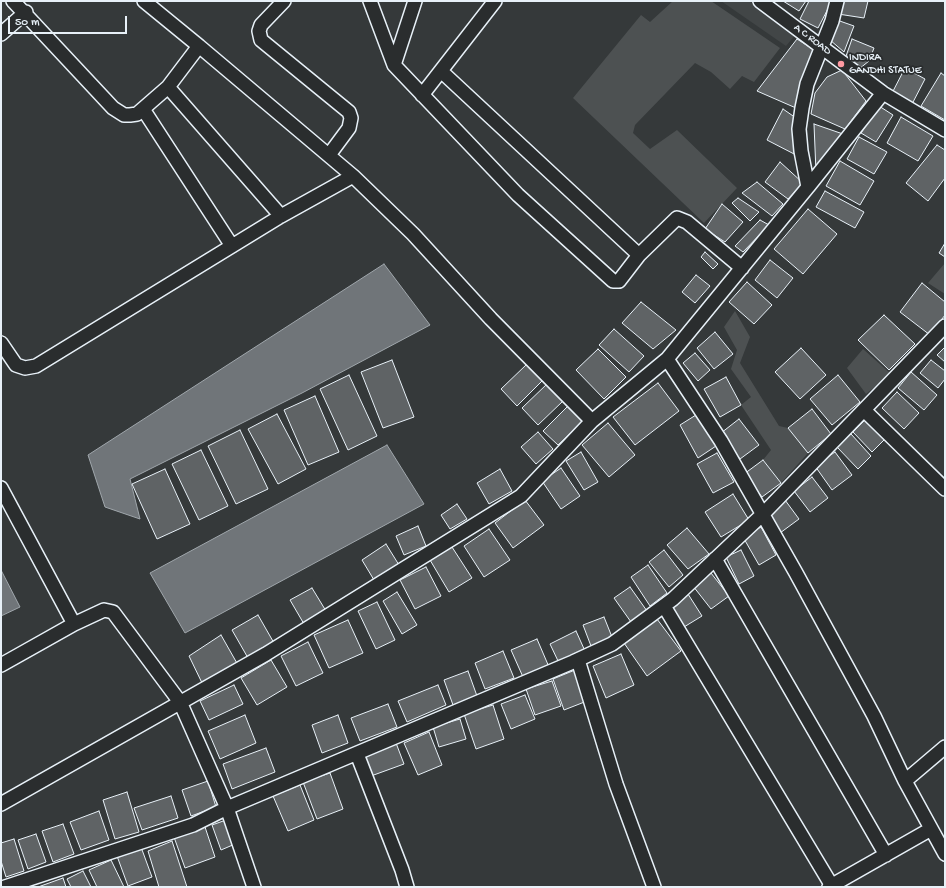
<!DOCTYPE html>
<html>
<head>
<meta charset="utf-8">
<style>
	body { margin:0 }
	#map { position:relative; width:946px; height:888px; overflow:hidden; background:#35393a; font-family:"Gochi Hand",sans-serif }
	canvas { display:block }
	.frame { position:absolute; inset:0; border:2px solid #e8f1f8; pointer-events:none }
	.scale { position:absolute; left:8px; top:16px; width:119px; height:18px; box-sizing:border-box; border:2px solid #e8f1f8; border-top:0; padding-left:5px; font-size:12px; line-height:14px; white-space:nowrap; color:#e8f1f8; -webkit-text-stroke:3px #2a2d2e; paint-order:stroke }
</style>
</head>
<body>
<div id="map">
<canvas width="946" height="888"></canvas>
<div class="frame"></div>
<div class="scale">50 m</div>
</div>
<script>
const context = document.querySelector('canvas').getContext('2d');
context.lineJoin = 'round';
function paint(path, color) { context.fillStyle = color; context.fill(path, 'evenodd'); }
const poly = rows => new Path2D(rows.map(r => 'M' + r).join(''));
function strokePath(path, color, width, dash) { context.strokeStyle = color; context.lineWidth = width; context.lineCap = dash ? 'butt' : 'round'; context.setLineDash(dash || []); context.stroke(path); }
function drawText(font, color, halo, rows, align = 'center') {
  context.font = font + ' "Gochi Hand",sans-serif'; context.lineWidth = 3.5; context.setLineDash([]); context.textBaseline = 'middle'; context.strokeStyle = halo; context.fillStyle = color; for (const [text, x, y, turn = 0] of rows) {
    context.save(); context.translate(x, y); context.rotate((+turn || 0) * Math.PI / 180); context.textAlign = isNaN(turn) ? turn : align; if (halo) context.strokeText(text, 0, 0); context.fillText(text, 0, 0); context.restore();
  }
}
paint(poly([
	[721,1,749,1,796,34,786,46]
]), '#424647');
paint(poly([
	[673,1,711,1,780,48,754,82,742,76,730,89,711,72,695,63,635,125,633,133,650,149,677,130,737,188,704,223,573,98,641,15,650,22],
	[945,263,945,294,928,283],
	[735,311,750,337,740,363,779,426,788,428,808,453,781,483,763,460,771,450,741,405,751,397,731,369,737,350,724,327],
	[863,349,891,374,866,394,847,368]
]), '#4d5152');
const water = poly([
	[384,264,430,325,302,393,130,479,140,519,105,507,88,455,384,264],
	[387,445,424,504,185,633,150,573,387,445],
	[1,570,20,607,1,616,1,570]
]);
paint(water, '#707579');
strokePath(water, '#a0a7ac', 1);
const building = poly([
	[783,1,806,1,799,11,783,1],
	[809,1,832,1,818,28,800,19,809,1],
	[842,1,868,1,864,18,838,14,842,1],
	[834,19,854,26,844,52,830,40,834,19],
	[797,39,814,50,796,108,757,91,797,39],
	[852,39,874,48,869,61,859,69,845,59,852,39],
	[905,68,925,79,911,106,891,95,905,68],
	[842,70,866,101,845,129,811,114,815,93,827,77,842,70],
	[941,73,945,76,945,120,921,106,941,73],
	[879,106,893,115,876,142,861,133,879,106],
	[783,109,796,118,798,156,767,140,783,109],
	[901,117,933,136,918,161,887,143,901,117],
	[814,124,843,134,816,172,814,124],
	[859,137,887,152,874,174,847,159,859,137],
	[937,145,945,150,945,178,928,201,906,183,937,145],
	[840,161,874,181,860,205,826,186,840,161],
	[780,162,803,183,788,199,765,182,780,162],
	[757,182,783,204,772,216,742,193,757,182],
	[825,191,864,212,855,228,816,207,825,191],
	[738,198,759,212,750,221,732,203,738,198],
	[722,204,743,222,725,242,705,229,722,204],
	[808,209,837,234,803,274,774,249,808,209],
	[760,220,769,225,743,252,735,246,760,220],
	[945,243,945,257,939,253,945,243],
	[705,252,718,264,713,269,701,257,705,252],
	[770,260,793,278,777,298,755,280,770,260],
	[696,275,710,286,695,303,682,292,696,275],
	[747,282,772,305,754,324,729,302,747,282],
	[922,283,945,302,945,315,930,335,900,312,922,283],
	[641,302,676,330,653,349,622,323,641,302],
	[884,315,915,344,889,370,858,340,884,315],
	[614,329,644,356,629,372,599,345,614,329],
	[715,332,733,354,714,369,697,348,715,332],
	[945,347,945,362,937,355,945,347],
	[801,348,826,375,800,399,775,372,801,348],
	[598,349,626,377,604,399,576,370,598,349],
	[695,353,710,370,698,381,683,363,695,353],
	[392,360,414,417,383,428,361,372,392,360],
	[931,360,945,371,945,379,938,388,920,373,931,360],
	[526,365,542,381,517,406,501,389,526,365],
	[911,372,937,395,924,410,898,388,911,372],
	[349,375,377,436,348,450,320,389,349,375],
	[838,375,860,402,832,425,810,399,838,375],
	[726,377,741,405,720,417,704,389,726,377],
	[658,383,679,411,635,445,613,417,658,383],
	[547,384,563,401,538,425,522,408,547,384],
	[897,392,919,413,904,429,882,408,897,392],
	[315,396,339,452,308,465,284,410,315,396],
	[569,405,584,420,558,445,543,431,569,405],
	[812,409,831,434,808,453,788,428,812,409],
	[277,414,306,469,278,484,248,429,277,414],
	[696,415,716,446,698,458,680,425,696,415],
	[868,417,887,437,872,452,853,432,868,417],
	[739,419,759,445,740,459,721,433,739,419],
	[608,423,635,455,609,477,582,445,608,423],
	[240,430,268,489,236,504,208,446,240,430],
	[538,432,553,449,536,464,521,447,538,432],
	[851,434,871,456,858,469,837,447,851,434],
	[201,450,228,506,199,520,172,464,201,450],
	[581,452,598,482,584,490,566,461,581,452],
	[835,452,852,475,832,490,815,466,835,452],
	[717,453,734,482,713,493,697,464,717,453],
	[763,460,781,483,762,497,744,474,763,460],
	[561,468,580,496,561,509,542,481,561,468],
	[165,469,190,524,157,539,132,484,165,469],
	[500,469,512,491,489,504,477,483,500,469],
	[812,477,828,498,810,512,794,491,812,477],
	[733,494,749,520,721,537,705,512,733,494],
	[525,500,544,525,513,548,495,523,525,500],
	[785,500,799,519,780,533,766,514,785,500],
	[457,504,467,519,450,529,441,515,457,504],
	[418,526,426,546,404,555,396,536,418,526],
	[761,527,776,555,759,565,743,537,761,527],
	[687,528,709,554,688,569,667,545,687,528],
	[489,529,510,560,484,577,464,546,489,529],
	[386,544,399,565,374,580,362,560,386,544],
	[452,547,472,578,449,592,430,560,452,547],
	[664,550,683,575,669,587,649,562,664,550],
	[741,550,754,576,739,584,726,557,741,550],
	[648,565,667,593,650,606,631,577,648,565],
	[426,567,441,596,415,609,400,580,426,567],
	[711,573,729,596,711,609,693,586,711,573],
	[630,587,647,611,631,622,614,598,630,587],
	[312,588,326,611,304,624,290,600,312,588],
	[397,592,417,625,402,634,383,601,397,592],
	[688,594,702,616,684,627,670,606,688,594],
	[377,602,395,640,376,649,358,611,377,602],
	[258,615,274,643,248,658,232,630,258,615],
	[604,617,612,637,591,646,583,625,604,617],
	[657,619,681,651,647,676,624,643,657,619],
	[348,620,363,653,329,668,314,635,348,620],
	[576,631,585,651,559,663,550,644,576,631],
	[221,635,238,665,204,687,189,656,221,635],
	[537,639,549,667,523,677,511,650,537,639],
	[308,642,323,673,296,686,281,656,308,642],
	[503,651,514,678,485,689,475,663,503,651],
	[621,654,634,685,606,698,593,666,621,654],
	[271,660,287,687,257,705,241,678,271,660],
	[575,670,587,701,564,710,553,679,575,670],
	[468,671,477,696,453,705,444,680,468,671],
	[552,681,561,706,535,715,526,689,552,681],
	[234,685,243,704,209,720,200,701,234,685],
	[438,685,446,705,407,722,398,701,438,685],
	[525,695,535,719,511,729,501,704,525,695],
	[388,704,397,727,360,741,351,718,388,704],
	[493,705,504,739,476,749,464,714,493,705],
	[245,715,256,743,220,759,208,731,245,715],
	[338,715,348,743,322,753,312,725,338,715],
	[460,719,466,739,439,747,433,727,460,719],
	[429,732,442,765,418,775,404,743,429,732],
	[396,743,404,764,371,776,363,755,396,743],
	[266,748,275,772,232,789,223,764,266,748],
	[330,773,343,809,317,819,303,782,330,773],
	[208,781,216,807,191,816,182,790,208,781],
	[300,785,314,820,288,831,273,796,300,785],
	[127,792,139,832,115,839,103,800,127,792],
	[171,796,178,818,142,830,134,808,171,796],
	[99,811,109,840,81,850,70,822,99,811],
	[226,820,235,844,221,850,212,825,226,820],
	[63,824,74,854,53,862,42,831,63,824],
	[205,827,215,857,185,868,174,837,205,827],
	[36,834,46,862,28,869,18,840,36,834],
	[14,839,24,871,6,877,1,861,1,843,14,839],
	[172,841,187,887,159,887,148,851,172,841],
	[141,847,152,877,128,886,117,856,141,847],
	[111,860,124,887,97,887,89,870,111,860],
	[83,871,91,887,71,887,67,879,83,871],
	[63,878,66,887,38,887,63,878]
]);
paint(building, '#5f6365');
strokePath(building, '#e8f1f8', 1);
const street = poly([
	[13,1,113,108,124,115,130,115,137,114,168,87,199,46,144,1],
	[284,1,261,25,259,31,261,40,349,112,351,118,349,128,329,155],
	[370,1,394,65,518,195,613,281,619,281,639,255],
	[760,1,883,93,945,130],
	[1,34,26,12],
	[199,46,353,176],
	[394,65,415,1],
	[441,71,639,255,677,218,687,222,742,268],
	[168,87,281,216],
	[422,95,495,1],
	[143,109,232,246],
	[808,187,883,93],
	[1,343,16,365,25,368,36,366,281,216,353,176,413,234,491,319,592,421],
	[667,359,721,441,796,573,874,716,905,781,945,854],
	[864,410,945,489],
	[1,488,74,624,1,665],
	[715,559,886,855],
	[664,606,832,886],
	[74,624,104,610,113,612,180,702,227,808,254,887],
	[578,660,616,784,654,887],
	[357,754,402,870,407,887],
	[905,781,945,747],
	[1,804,266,654,521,496,592,421,667,359,808,187,801,151,799,129,802,108,807,84,832,21,837,1],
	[5,887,193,825,227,808,573,662,612,644,673,599,763,514,945,326],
	[829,887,931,829]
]);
strokePath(street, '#e8f1f8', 16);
strokePath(street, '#2a2d2e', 13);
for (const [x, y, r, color] of [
	[841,64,4,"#ff9aa2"]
]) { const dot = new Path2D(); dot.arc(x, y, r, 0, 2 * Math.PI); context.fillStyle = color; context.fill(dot); strokePath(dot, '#2a2d2e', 1.5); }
drawText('11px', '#e8f1f8', '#2a2d2e', [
	["A C ROAD",812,40,37]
]);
drawText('11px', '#e8f1f8', '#2a2d2e', [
	["INDIRA",849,58],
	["GANDHI STATUE",849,71]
], 'left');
</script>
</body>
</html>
